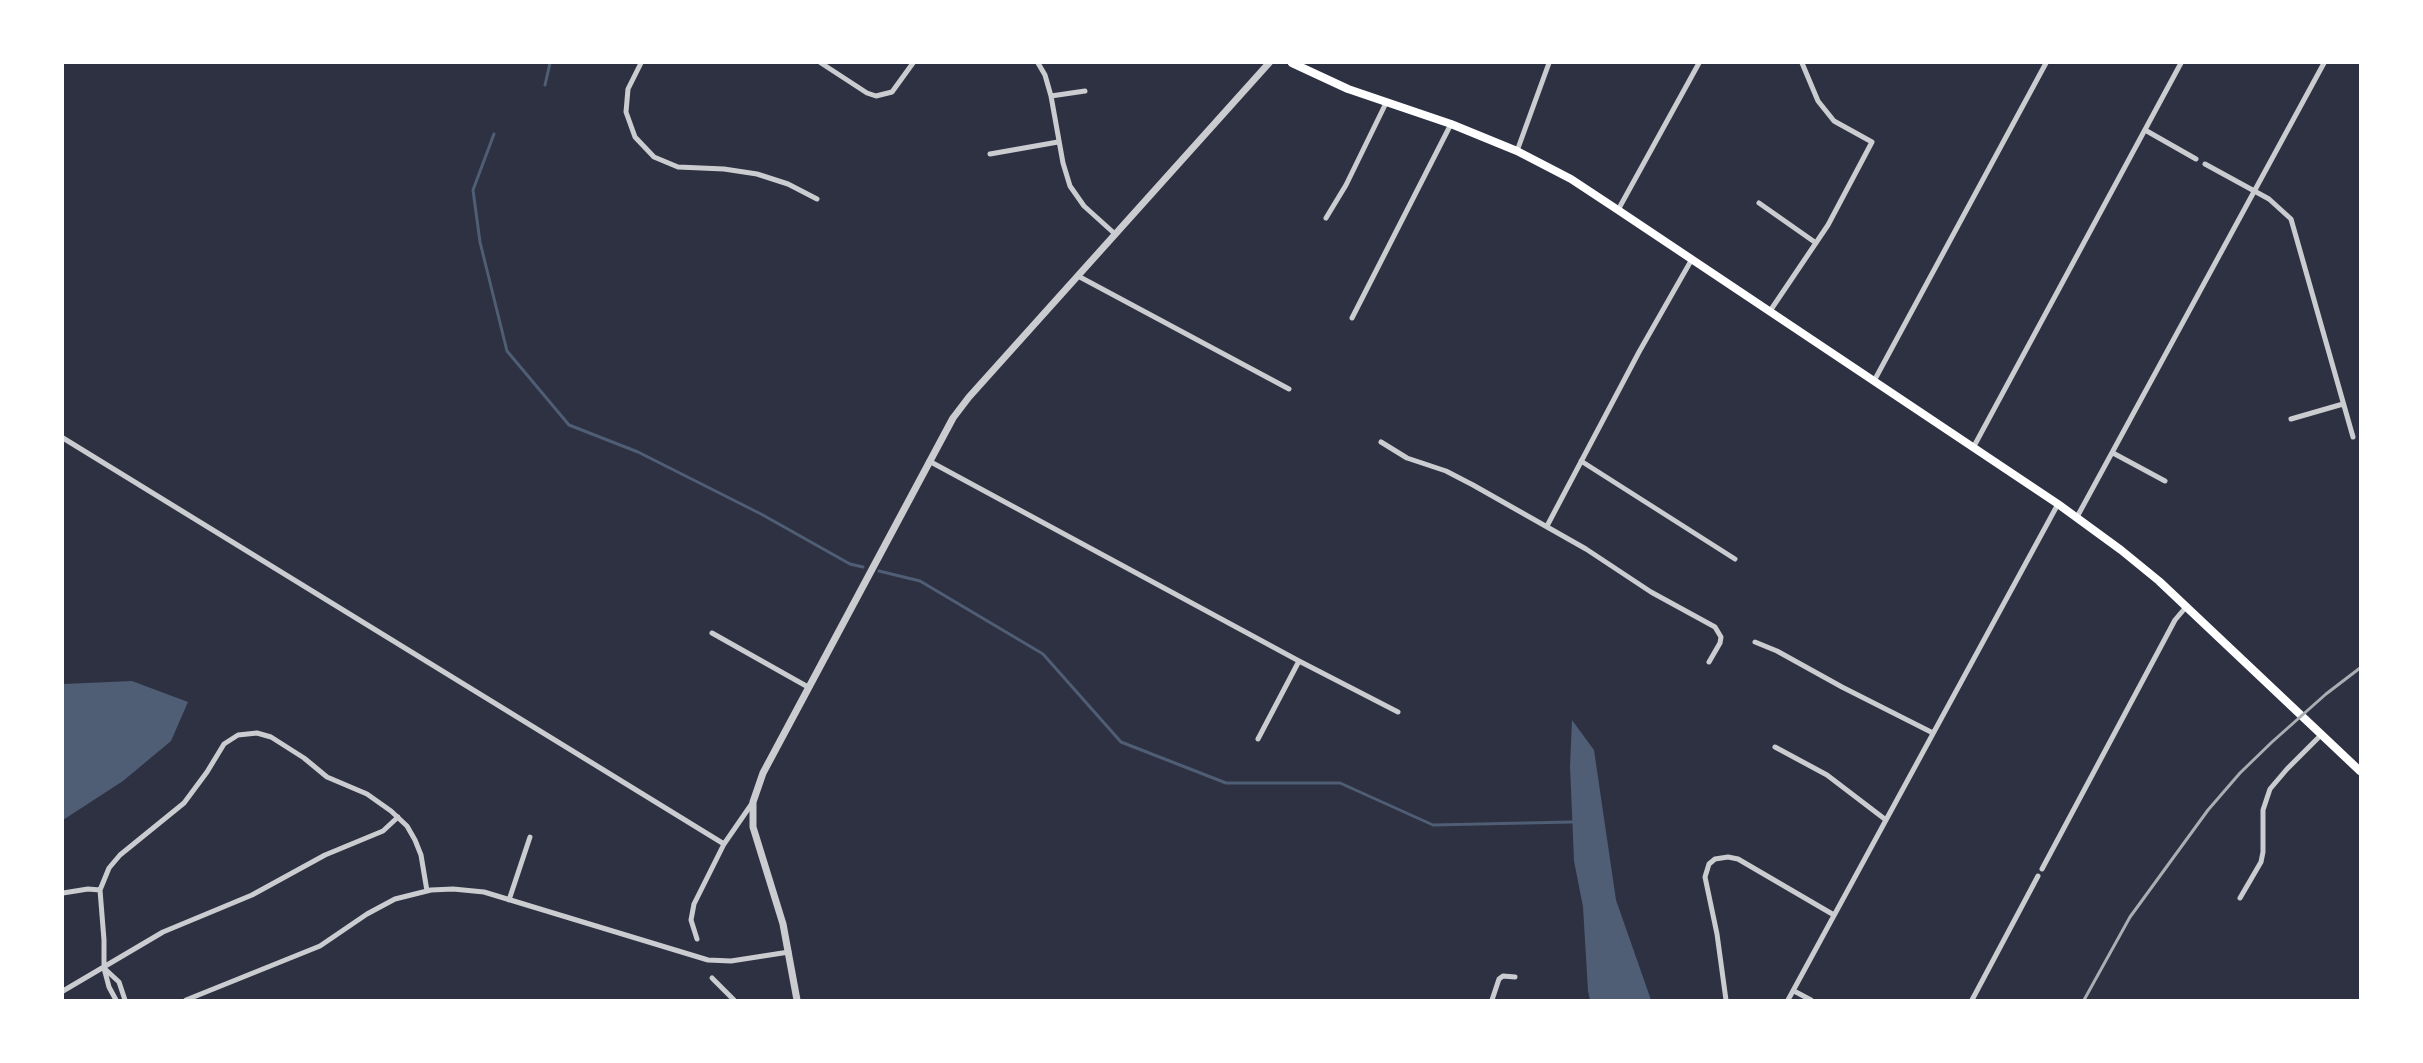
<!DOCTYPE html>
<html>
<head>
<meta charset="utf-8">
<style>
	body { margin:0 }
	#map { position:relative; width:2423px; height:1063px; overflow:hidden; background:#2d3142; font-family:Barlow,sans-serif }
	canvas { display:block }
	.frame { position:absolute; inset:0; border:64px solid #fff; pointer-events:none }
</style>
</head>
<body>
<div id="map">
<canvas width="2423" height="1063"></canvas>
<div class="frame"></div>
</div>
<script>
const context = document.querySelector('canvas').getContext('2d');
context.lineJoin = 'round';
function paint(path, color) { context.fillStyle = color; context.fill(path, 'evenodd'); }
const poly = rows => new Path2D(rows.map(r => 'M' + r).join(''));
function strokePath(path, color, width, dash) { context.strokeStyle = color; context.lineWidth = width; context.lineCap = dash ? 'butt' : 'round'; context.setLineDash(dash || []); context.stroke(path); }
paint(poly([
	[132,681,188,702,171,741,123,781,63,820,63,684],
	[1572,720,1594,750,1616,900,1651,1000,1590,1000,1588,991,1583,907,1574,861,1570,766]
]), '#4f5d75');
strokePath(poly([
	[545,85,550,63],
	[494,134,473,190,480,242,507,351,569,425,638,452,761,514,850,564,863,567],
	[879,571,920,581,1043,654,1121,742,1226,783,1340,783,1433,825,1572,822]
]), '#4f5d75', 3);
strokePath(poly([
	[641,63,628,89,626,112,635,137,654,157,678,167,724,169,757,174,788,184,817,199],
	[821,63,867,93,876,96,892,92,913,63],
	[1038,63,1045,75,1051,96,1063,163,1070,186,1084,206,1115,234],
	[1051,96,1085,91],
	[2145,130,2196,159],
	[1517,151,1549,63],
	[990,154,1058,142],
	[2205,164,2269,199,2291,219,2353,437],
	[1759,203,1816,243],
	[1618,210,1699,63],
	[1326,218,1346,185,1386,103],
	[1078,276,1289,389],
	[1770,311,1828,225,1872,142,1834,121,1818,101,1802,63],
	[1352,318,1451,124],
	[1874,381,2046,63],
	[2291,419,2343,404],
	[63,438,724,844],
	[1381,442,1407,458,1446,471,1473,485,1586,549,1651,592,1715,627,1721,637,1720,643,1709,662],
	[1973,448,2181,63],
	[2113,453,2165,481],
	[929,461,1299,661,1398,712],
	[1581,461,1735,559],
	[2077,517,2324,63],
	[1547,526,1639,352,1692,259],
	[712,633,808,687],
	[1755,642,1777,651,1842,687,1933,733],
	[1258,739,1299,661],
	[1775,747,1827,775,1886,820],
	[2042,869,2175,620,2186,607],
	[63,893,88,889,100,890],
	[2240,898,2261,862,2263,852,2263,810,2270,789,2287,769,2322,734],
	[509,900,530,837],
	[697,939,691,920,694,904,724,844,753,802],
	[105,969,119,982,125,1000],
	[712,978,734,1000],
	[63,991,163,932,252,895,325,855,383,831,398,817],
	[1794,991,1811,1000],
	[116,1000,109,987,104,968,104,940,100,890,109,868,120,855,184,803,207,772,224,744,238,735,257,733,271,737,304,758,327,777,367,794,391,811,407,826,415,840,421,855,427,891],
	[186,1000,320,946,367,914,395,899,431,890,453,889,484,892,708,960,731,961,789,952],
	[1492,1000,1499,979,1503,976,1515,977],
	[1726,1000,1717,934,1705,877,1709,864,1715,859,1728,857,1738,859,1834,915],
	[1788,1000,2058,504],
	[1972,1000,2038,876]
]), '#caccd0', 5);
strokePath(poly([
	[797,1000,783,924,753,827,753,802,763,773,953,418,969,397,1269,63]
]), '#caccd0', 7);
strokePath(poly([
	[1292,63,1348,89,1451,124,1517,151,1571,179,1618,210,2058,504,2121,550,2159,581,2360,771]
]), '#fff', 8);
strokePath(poly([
	[2084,1000,2130,917,2208,810,2240,773,2272,742,2326,694,2360,668]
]), '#abadb3', 3);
</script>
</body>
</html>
